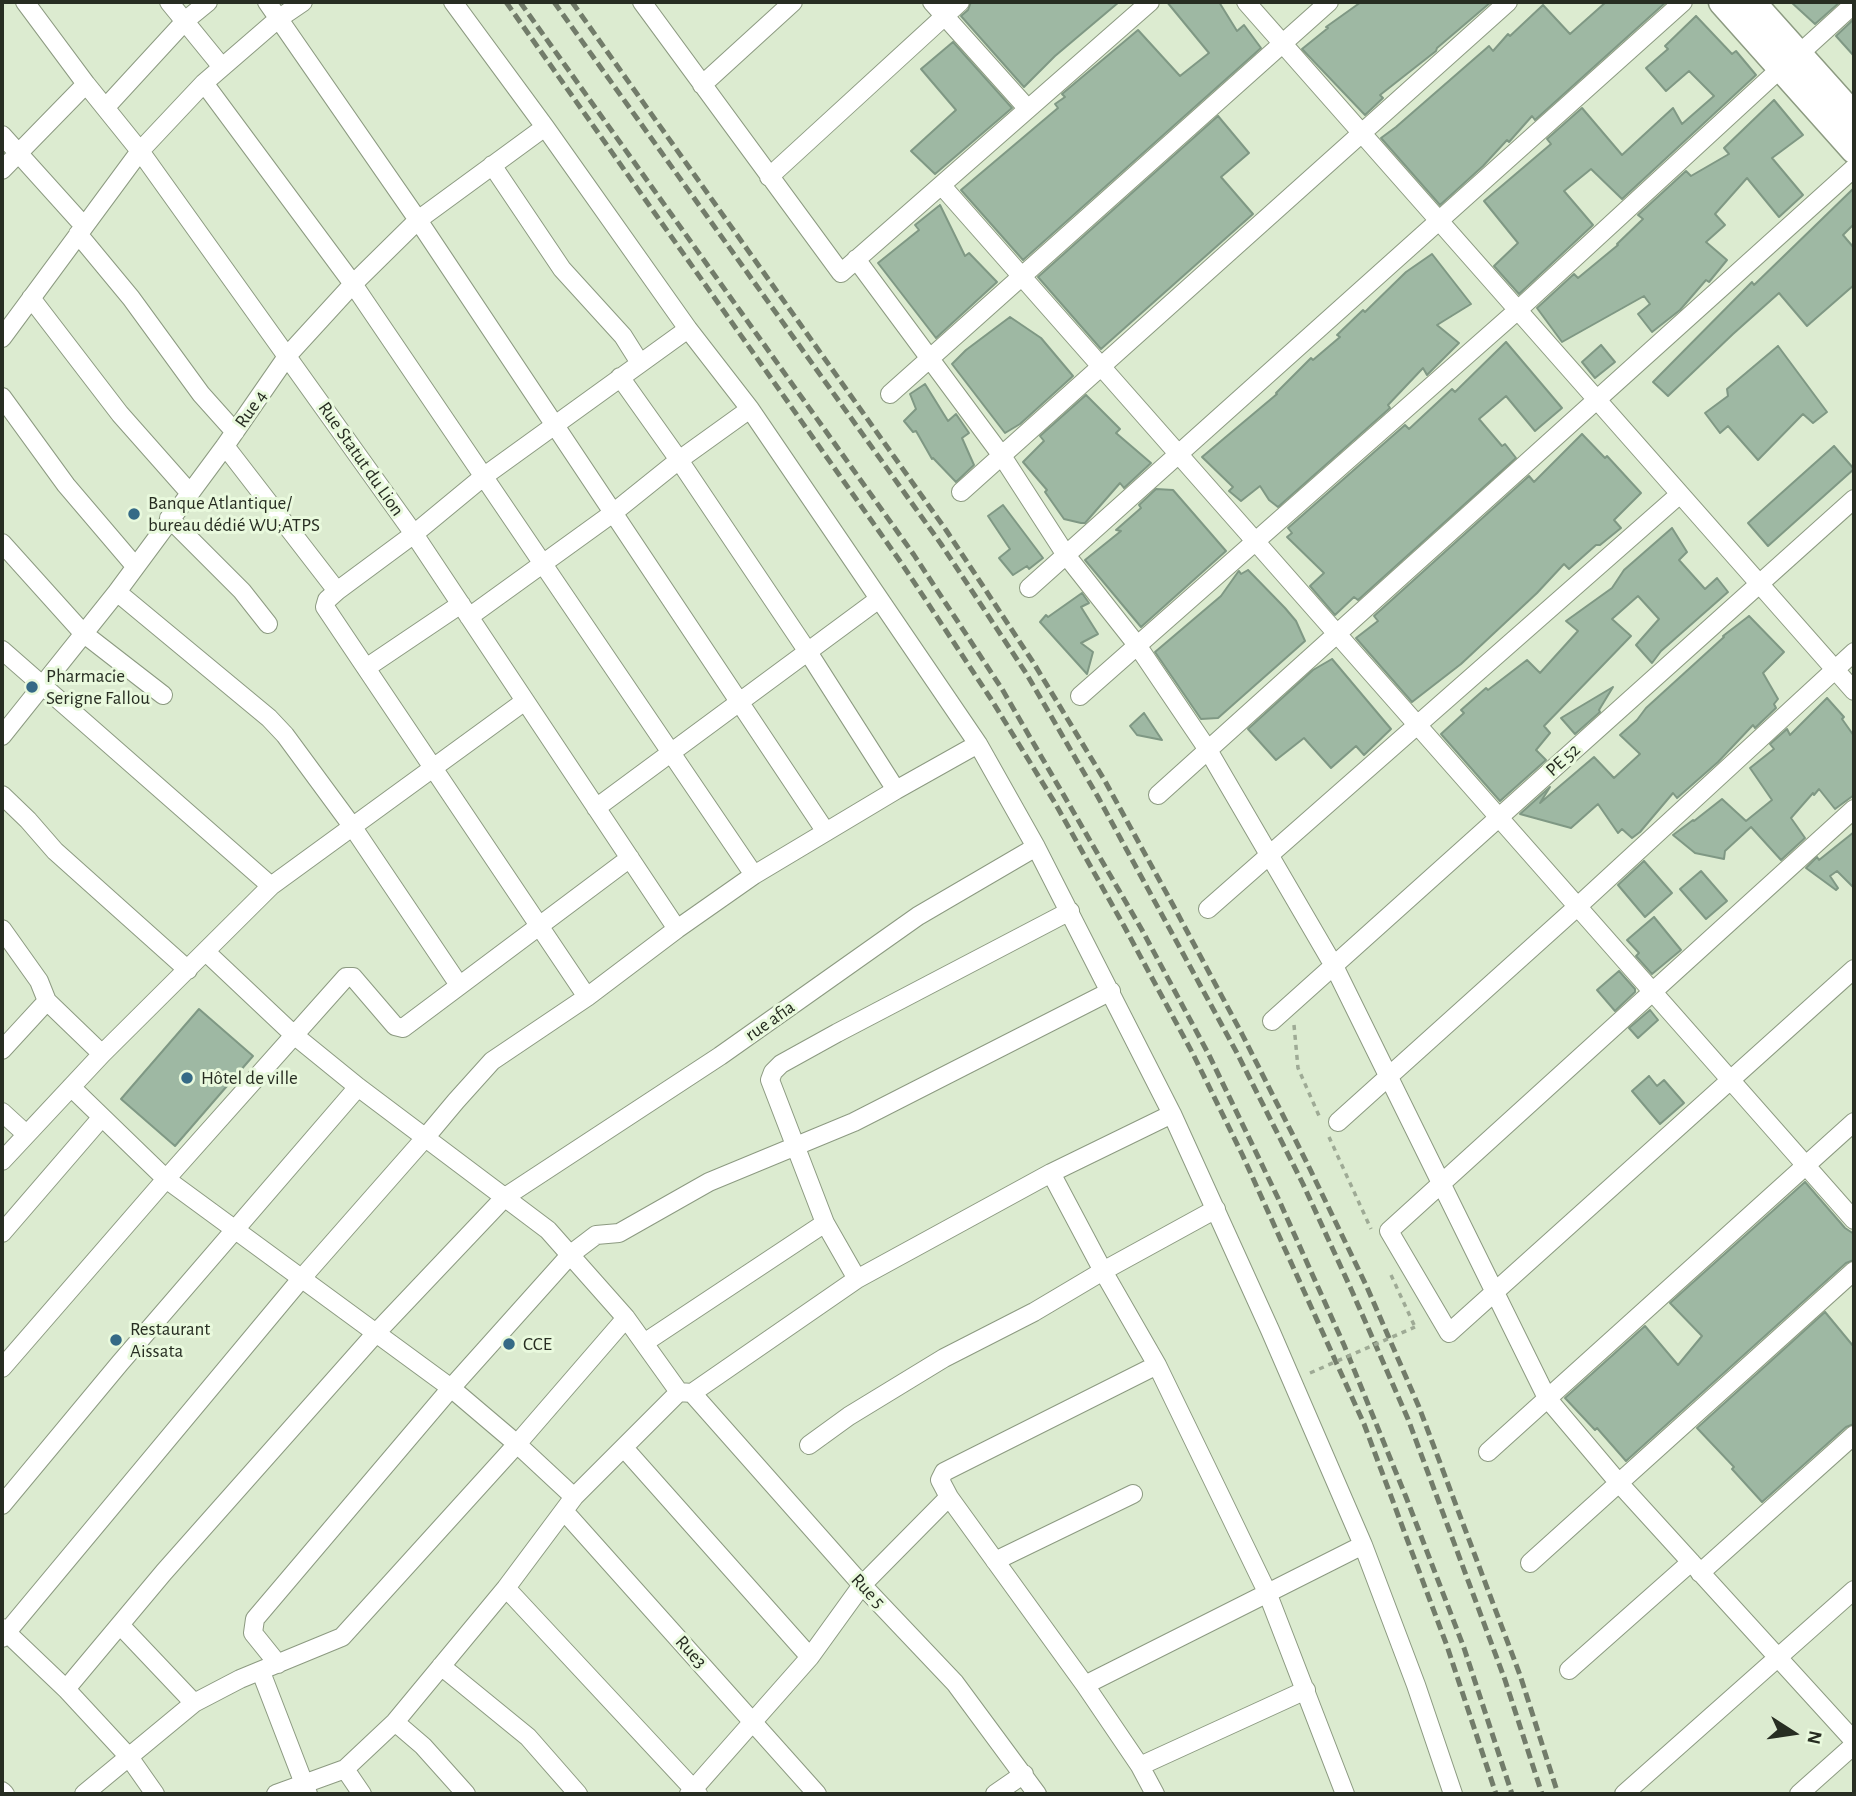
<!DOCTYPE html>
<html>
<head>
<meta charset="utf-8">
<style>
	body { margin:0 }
	#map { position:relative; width:1856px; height:1796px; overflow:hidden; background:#dcebd0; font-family:"Alegreya Sans",sans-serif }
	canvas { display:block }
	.frame { position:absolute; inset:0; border:4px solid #272d22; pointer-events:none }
	.north { position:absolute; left:1758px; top:1698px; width:70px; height:70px; -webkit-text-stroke:5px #e9f9dd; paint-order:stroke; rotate:102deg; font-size:19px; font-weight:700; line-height:28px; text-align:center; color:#272d22 }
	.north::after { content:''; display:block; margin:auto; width:24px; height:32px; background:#272d22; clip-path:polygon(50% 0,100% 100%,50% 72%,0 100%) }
</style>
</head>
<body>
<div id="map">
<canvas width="1856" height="1796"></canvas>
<div class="frame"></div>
<div class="north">N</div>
</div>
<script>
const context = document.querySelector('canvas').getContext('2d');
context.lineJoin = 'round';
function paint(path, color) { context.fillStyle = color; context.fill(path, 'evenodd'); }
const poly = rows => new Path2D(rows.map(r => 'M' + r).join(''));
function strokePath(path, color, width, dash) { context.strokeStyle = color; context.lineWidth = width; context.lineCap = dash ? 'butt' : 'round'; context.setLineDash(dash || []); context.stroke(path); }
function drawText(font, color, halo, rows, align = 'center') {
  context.font = font + ' "Alegreya Sans",sans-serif'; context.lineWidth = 6; context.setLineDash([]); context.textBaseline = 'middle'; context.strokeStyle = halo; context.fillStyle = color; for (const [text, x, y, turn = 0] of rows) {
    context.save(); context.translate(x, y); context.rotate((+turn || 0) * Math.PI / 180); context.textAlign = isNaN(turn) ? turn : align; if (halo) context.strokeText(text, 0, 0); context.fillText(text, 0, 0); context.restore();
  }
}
const building = poly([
	[971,2,1119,2,1055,56,1024,87,961,16,968,10,971,2],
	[1167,2,1219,2,1237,31,1244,25,1261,48,1023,260,961,190,1058,108,1055,104,1065,97,1062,94,1138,30,1180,76,1209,53,1167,2],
	[1361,2,1491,2,1437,48,1436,51,1380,95,1383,98,1365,115,1302,49,1328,28,1326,27,1361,2],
	[1606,2,1666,2,1535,120,1532,116,1509,142,1507,140,1483,166,1440,205,1381,138,1396,127,1489,46,1493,51,1508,34,1510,36,1543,5,1570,34,1606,2],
	[1791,2,1840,2,1815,24,1791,2],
	[1696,16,1732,54,1736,51,1756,75,1622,199,1591,169,1564,191,1593,225,1519,294,1494,266,1518,243,1484,201,1551,144,1547,139,1582,108,1622,155,1673,108,1682,124,1714,96,1689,71,1666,91,1646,68,1668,49,1665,46,1696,16],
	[1854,19,1854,56,1836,36,1854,19],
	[953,42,1012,108,935,174,911,151,956,110,921,69,953,42],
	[1774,100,1803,135,1772,158,1803,195,1779,217,1747,178,1715,214,1725,225,1706,242,1727,260,1709,282,1706,280,1680,310,1652,332,1638,314,1650,304,1644,296,1562,342,1537,308,1574,274,1578,278,1618,245,1617,244,1643,219,1638,215,1686,171,1691,176,1729,154,1724,148,1774,100],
	[1218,116,1249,153,1221,177,1253,214,1101,349,1038,277,1218,116],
	[1854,188,1854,224,1843,235,1854,248,1854,285,1807,326,1779,293,1733,334,1668,396,1653,382,1752,282,1754,285,1854,188],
	[940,205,965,256,969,253,997,282,936,338,878,263,919,230,915,225,940,205],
	[1432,254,1471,304,1437,325,1459,343,1427,375,1423,368,1388,405,1390,408,1278,507,1269,500,1260,486,1241,501,1229,491,1233,487,1202,457,1277,394,1276,393,1311,358,1313,360,1340,337,1337,335,1363,310,1365,312,1406,272,1432,254],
	[1010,317,1041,338,1073,376,1020,424,1005,433,952,364,966,350,1010,317],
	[1506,342,1562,408,1535,431,1506,396,1479,419,1502,446,1505,444,1516,458,1358,600,1354,597,1335,615,1310,586,1324,573,1287,537,1292,533,1288,528,1405,425,1409,429,1452,389,1455,392,1506,342],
	[1601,345,1615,362,1595,378,1582,362,1601,345],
	[1778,346,1827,412,1813,423,1803,414,1758,460,1728,426,1720,433,1705,413,1728,396,1727,389,1778,346],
	[925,384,948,421,956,414,969,433,962,438,974,465,956,482,933,458,932,459,916,431,913,432,904,421,916,409,910,394,925,384],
	[1086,395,1120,429,1116,433,1151,463,1124,488,1120,483,1085,523,1081,523,1064,519,1045,492,1047,490,1023,462,1044,441,1040,436,1086,395],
	[1582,434,1605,458,1607,456,1641,493,1614,520,1621,528,1600,545,1596,545,1569,569,1564,564,1537,593,1461,664,1412,702,1356,638,1378,621,1374,616,1529,476,1534,482,1582,434],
	[1834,446,1854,469,1768,546,1748,523,1834,446],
	[1156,489,1173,490,1226,551,1141,627,1085,560,1121,531,1116,530,1141,508,1139,505,1156,489],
	[1003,505,1043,558,1029,569,1027,566,1013,575,999,558,1010,549,988,516,1003,505],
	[1672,528,1687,552,1679,560,1705,589,1717,578,1728,592,1661,651,1652,663,1636,645,1659,619,1638,596,1612,619,1631,636,1544,726,1550,733,1536,750,1546,760,1500,801,1441,734,1464,713,1461,710,1486,688,1488,690,1527,660,1540,673,1578,631,1566,621,1612,588,1624,570,1672,528],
	[1248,570,1285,608,1296,621,1305,641,1218,718,1201,719,1155,652,1221,596,1238,572,1239,571,1241,574,1248,570],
	[1082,593,1089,603,1081,607,1098,634,1081,643,1093,652,1087,674,1040,622,1046,615,1048,617,1082,593],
	[1749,616,1784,652,1763,673,1778,699,1774,704,1776,708,1755,728,1753,725,1718,762,1677,798,1673,793,1640,832,1632,838,1622,829,1618,833,1598,804,1571,828,1520,814,1550,787,1540,803,1594,757,1614,778,1640,754,1620,735,1637,720,1646,708,1724,637,1723,636,1749,616],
	[1332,659,1391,729,1364,755,1356,746,1331,768,1304,738,1276,760,1248,729,1313,670,1332,659],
	[1613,687,1599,710,1600,712,1575,734,1561,718,1613,687],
	[1827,698,1844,717,1842,719,1854,736,1854,795,1835,809,1819,789,1814,795,1813,793,1791,818,1805,838,1781,860,1751,827,1725,851,1724,859,1695,853,1673,835,1693,820,1694,821,1722,799,1746,821,1772,800,1750,768,1774,749,1770,744,1787,729,1790,735,1827,698],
	[1144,713,1162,740,1137,735,1130,726,1144,713],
	[1854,832,1854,888,1837,871,1830,876,1838,888,1836,890,1806,868,1817,857,1819,860,1854,832],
	[1644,861,1672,893,1645,917,1618,885,1644,861],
	[1701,871,1727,901,1706,919,1680,889,1701,871],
	[1654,917,1681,950,1652,974,1636,956,1639,953,1627,940,1654,917],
	[1619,971,1635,989,1635,992,1615,1011,1597,990,1619,971],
	[199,1009,253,1056,175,1146,121,1099,199,1009],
	[1650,1010,1658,1020,1638,1038,1629,1028,1650,1010],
	[1649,1076,1657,1086,1664,1080,1684,1103,1660,1124,1632,1091,1649,1076],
	[1805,1182,1845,1228,1854,1234,1854,1260,1846,1263,1626,1461,1597,1428,1595,1430,1565,1398,1645,1326,1678,1365,1702,1336,1670,1303,1805,1182],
	[1825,1312,1854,1347,1854,1424,1846,1427,1762,1502,1732,1469,1734,1467,1697,1428,1825,1312]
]);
paint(building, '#9eb8a3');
strokePath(building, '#7f9884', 2);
const street = poly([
	[25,2,86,84,140,151,414,534,677,929],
	[169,2,222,67],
	[267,2,418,220,826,832],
	[453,2,545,127,688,329,750,409,978,744,1036,847,1172,1114,1270,1330,1363,1545,1416,1685,1453,1794],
	[642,2,841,273,1150,2],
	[932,2,1028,109],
	[1246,2,1854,691],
	[1799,54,1854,4],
	[204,83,353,284,754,875],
	[702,85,793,2],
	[106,107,186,20,208,2],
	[2,135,84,226],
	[492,165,562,269,623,336,640,363],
	[2,170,86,84],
	[769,177,960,2],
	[942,186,1854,1220],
	[78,234,131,298,201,394,235,432],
	[856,259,1002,456,1066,555,1137,645,1208,750,1334,966,1547,1398,1618,1482,1854,1741],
	[31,298,120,414,189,492],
	[2,338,140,151,204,83,278,19,303,2],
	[620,377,679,460,808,652,896,790],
	[890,394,1329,2],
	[2,397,66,485,135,566],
	[225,446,337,591],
	[961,492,1508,2],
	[169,518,242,591,268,624],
	[2,543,83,633,163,695],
	[1029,588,1683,2],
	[117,592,269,718,285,735,352,826,459,985],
	[469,617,613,513,679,460,750,409],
	[2,650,271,886],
	[366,668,461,604],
	[1080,696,1519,309,1781,68],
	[2,736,117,592,225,446,288,355,353,284,418,220,545,127],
	[2,795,28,820,55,851,188,970],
	[1158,795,1854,168],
	[596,808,879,599],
	[1854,809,1389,1231,1449,1333,1854,969],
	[1208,909,1680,494],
	[2,929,39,981,47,1001,102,1054],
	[206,952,294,1035,358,1087,548,1230,626,1318,679,1392],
	[587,997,325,607,327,600,337,591,414,534,483,477,688,329],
	[1272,1021,1854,499],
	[2,1050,47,1001],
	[71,1087,166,1179,451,1388,517,1444,574,1497],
	[2,1112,26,1134],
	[1338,1122,1577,907,1854,652],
	[2,1161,102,1054,271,886,525,701],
	[1051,1173,1103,1271,1157,1365,1267,1592,1345,1794],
	[2,1233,102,1117],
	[857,1279,825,1223,770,1080,773,1072,781,1064,837,1033,1070,911],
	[644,1343,825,1223],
	[2,1368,166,1179,346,977,353,977,395,1026,403,1028,630,858],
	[692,1393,862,1585,955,1683,1037,1794],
	[809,1445,849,1416,944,1358,1034,1312,1103,1271,1216,1209],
	[624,1448,810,1657],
	[1488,1452,1854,1122],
	[2,1505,120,1363,358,1087],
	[564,1511,817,1794],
	[995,1561,1133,1494],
	[1530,1563,1854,1271],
	[1700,1573,1854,1435],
	[506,1588,698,1794],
	[120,1625,194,1703],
	[2,1628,66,1689,129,1757,155,1794],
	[2,1638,301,1279,425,1138,456,1101,492,1061,587,997,677,929,754,875,896,790,978,744],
	[278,1664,253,1633,255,1619,451,1388,571,1254,596,1235,619,1233,709,1182,854,1122,1111,991],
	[441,1666,528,1737,578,1794],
	[1569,1670,1691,1562],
	[261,1672,308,1794],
	[1085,1685,1363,1545],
	[66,1689,164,1572,376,1333,505,1197,720,1056,918,916,1036,847],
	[395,1722,423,1746,466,1794],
	[1140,1766,1306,1690],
	[345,1769,362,1794],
	[2,1791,5,1794],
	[84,1794,194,1703,240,1679,342,1637,517,1444,626,1318],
	[276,1794,345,1769,395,1722,506,1588,574,1497,679,1392,692,1393,857,1279,1051,1173,1172,1114],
	[689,1794,810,1657,862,1585,949,1497],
	[995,1794,1024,1774],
	[1155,1794,1140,1766,1085,1685,949,1497,940,1480,944,1472,1157,1365],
	[1624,1794,1854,1590],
	[1799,1794,1854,1745]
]);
const secondary = poly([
	[1722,2,1854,150],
	[1752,2,1854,116]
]);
strokePath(street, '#8c9a81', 20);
strokePath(secondary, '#8c9a81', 29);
strokePath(poly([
	[1294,1025,1298,1068,1320,1118],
	[1329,1137,1371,1229],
	[1391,1275,1415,1327]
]), '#9eaa95', 3.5, [5, 5]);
strokePath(street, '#fff', 18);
strokePath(secondary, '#fff', 26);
strokePath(poly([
	[506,2,902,564,991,699,1055,803,1124,926,1193,1054,1242,1154,1364,1424,1447,1646,1496,1794],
	[520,2,914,555,1002,689,1142,930,1209,1055,1278,1198,1344,1345,1406,1497,1464,1648,1512,1794],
	[554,2,941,544,1026,673,1098,797,1237,1053,1303,1184,1351,1289,1408,1419,1505,1680,1542,1794],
	[572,2,946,530,1033,662,1105,781,1173,905,1242,1034,1308,1165,1366,1285,1419,1407,1520,1675,1558,1794]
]), '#727c6a', 5, [10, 5]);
strokePath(poly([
	[1310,1373,1415,1327]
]), '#9eaa95', 3.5, [5, 5]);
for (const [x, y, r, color] of [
	[134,514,7,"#356a86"],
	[32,687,7,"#356a86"],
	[187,1078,7,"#356a86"],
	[116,1340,7,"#356a86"],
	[509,1344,7,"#356a86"]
]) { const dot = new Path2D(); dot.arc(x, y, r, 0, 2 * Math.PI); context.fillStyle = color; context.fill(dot); strokePath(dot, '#e9f9dd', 2.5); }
drawText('19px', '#272d22', '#e9f9dd', [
	["Rue 4",251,409,-55],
	["Rue Statut du Lion",361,459,55],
	["PE 52",1563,760,-42],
	["rue afia",770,1021,-35],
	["Rue 5",868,1591,47],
	["Rue3",691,1652,48]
]);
drawText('19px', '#272d22', '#e9f9dd', [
	["Banque Atlantique/",148,503],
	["bureau dédié WU;ATPS",148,525],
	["Pharmacie",46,676],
	["Serigne Fallou",46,698],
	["Hôtel de ville",201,1078],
	["Restaurant",130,1329],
	["Aissata",130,1351],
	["CCE",523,1344]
], 'left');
</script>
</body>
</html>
